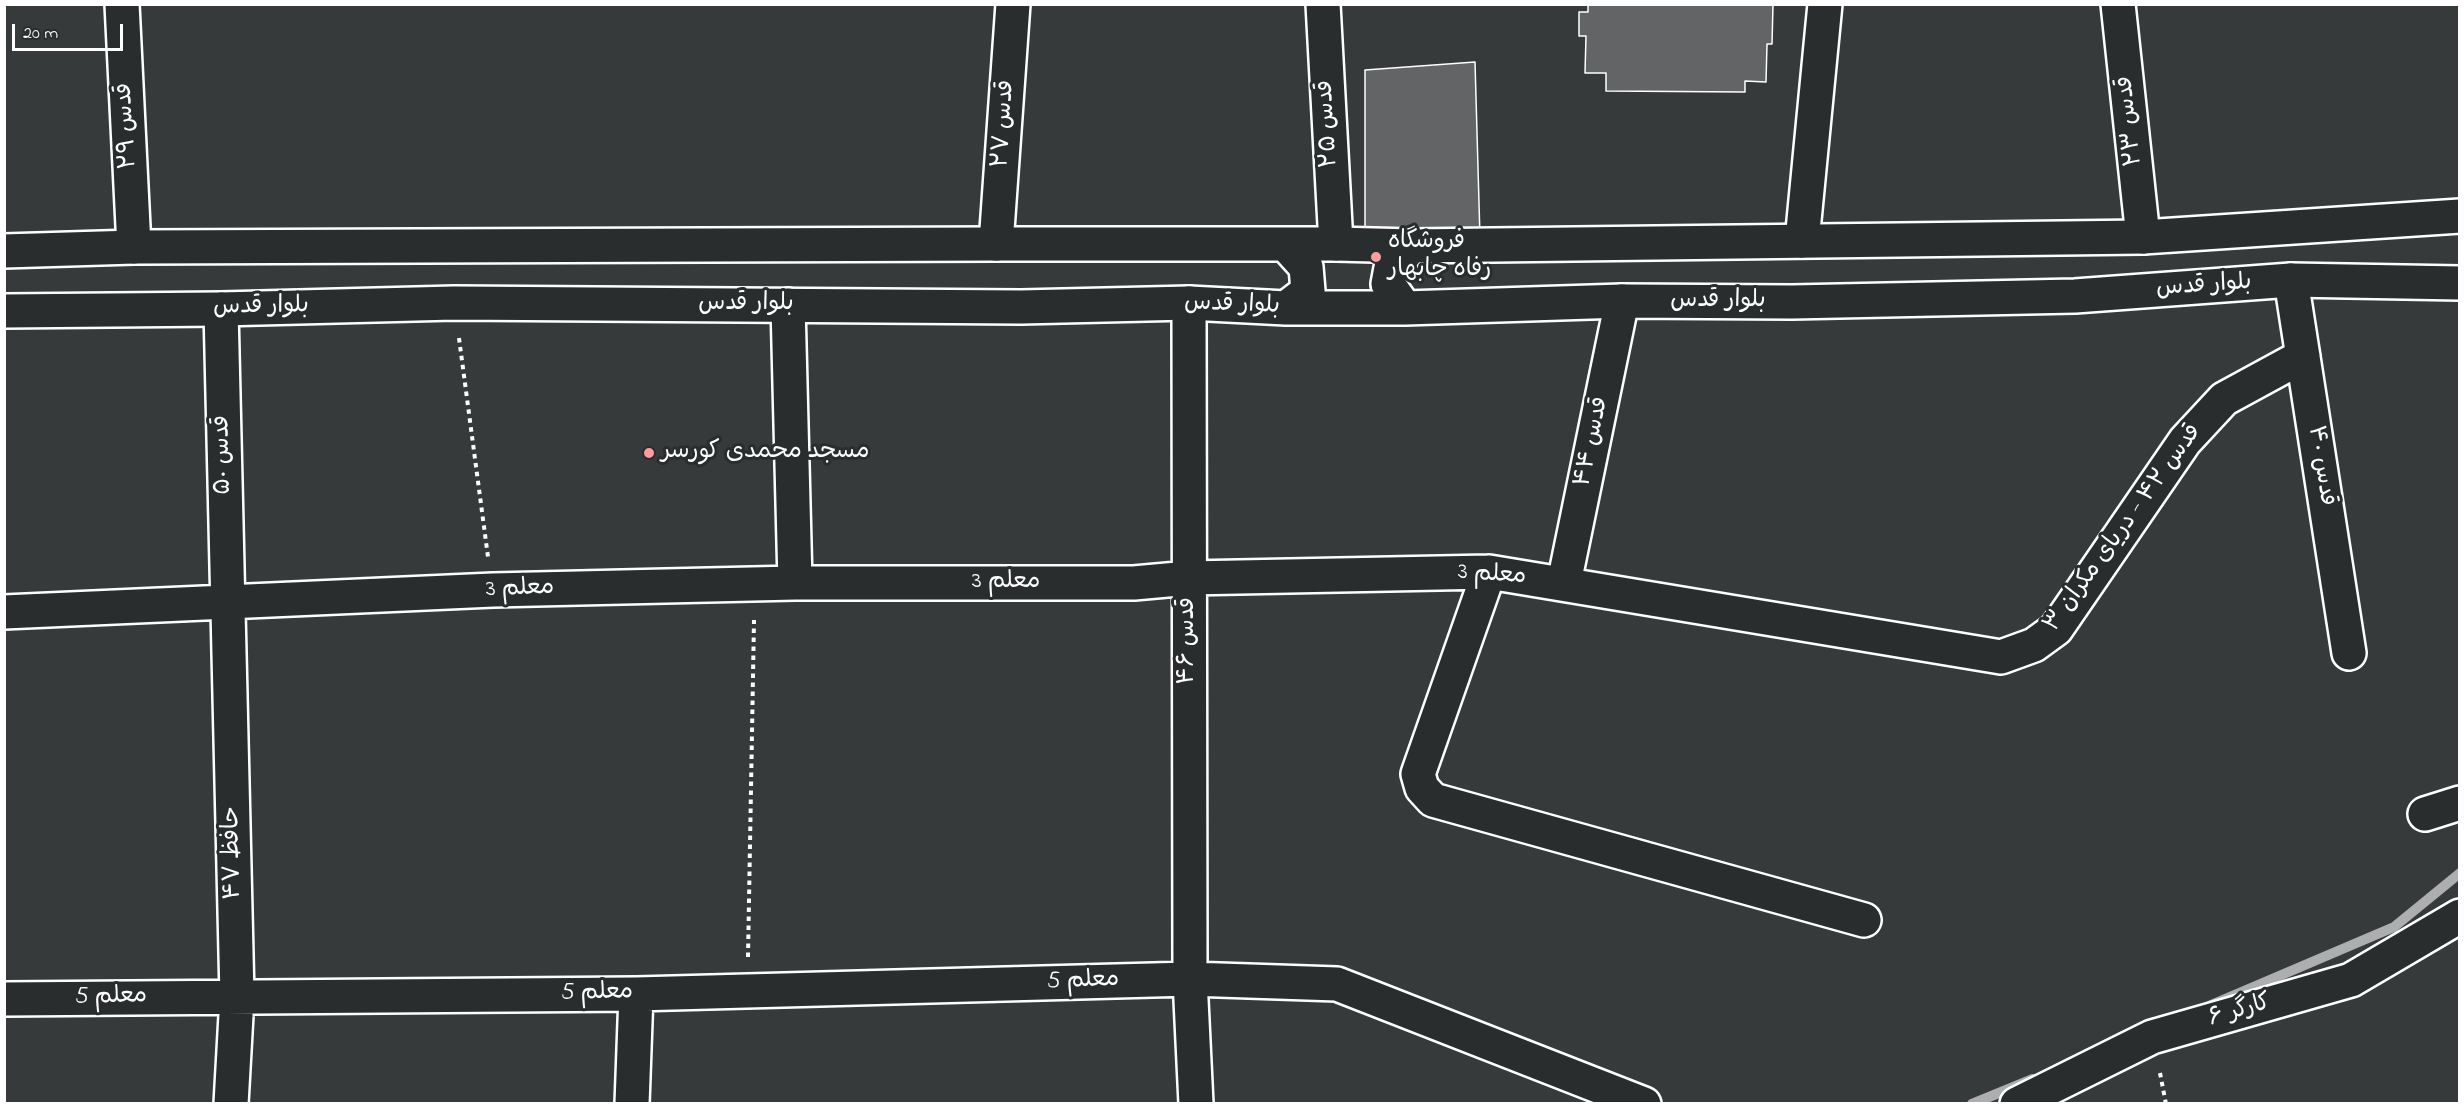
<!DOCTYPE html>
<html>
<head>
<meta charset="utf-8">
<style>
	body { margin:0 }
	#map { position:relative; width:2464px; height:1108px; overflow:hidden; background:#373a3b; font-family:"Indie Flower",sans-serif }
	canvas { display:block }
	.frame { position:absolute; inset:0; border:6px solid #fff; pointer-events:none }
	.scale { position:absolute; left:12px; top:24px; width:111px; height:27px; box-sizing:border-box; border:3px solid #fff; border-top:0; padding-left:8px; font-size:18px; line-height:21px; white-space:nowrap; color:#fff; -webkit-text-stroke:4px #2a2d2e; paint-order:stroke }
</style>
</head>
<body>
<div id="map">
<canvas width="2464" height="1108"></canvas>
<div class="frame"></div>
<div class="scale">20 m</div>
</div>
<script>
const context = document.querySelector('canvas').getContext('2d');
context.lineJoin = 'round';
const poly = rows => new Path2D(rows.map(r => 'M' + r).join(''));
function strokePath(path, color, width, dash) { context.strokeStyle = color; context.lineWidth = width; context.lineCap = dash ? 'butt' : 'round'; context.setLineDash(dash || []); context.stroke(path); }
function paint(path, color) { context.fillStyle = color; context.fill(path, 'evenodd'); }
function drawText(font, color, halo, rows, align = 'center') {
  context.font = font + ' "Indie Flower","Playpen Sans Arabic",sans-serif'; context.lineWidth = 6; context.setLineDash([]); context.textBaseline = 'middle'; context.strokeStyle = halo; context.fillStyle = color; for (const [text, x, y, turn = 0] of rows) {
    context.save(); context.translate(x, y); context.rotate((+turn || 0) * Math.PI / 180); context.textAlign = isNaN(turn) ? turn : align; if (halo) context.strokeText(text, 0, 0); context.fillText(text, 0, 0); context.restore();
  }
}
strokePath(poly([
	[2211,1005,2394,927,2460,873],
	[1972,1104,2033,1079]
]), '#adaeaf', 10);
const building = poly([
	[1588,4,1773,5,1772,44,1767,44,1766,82,1745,81,1745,92,1606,91,1606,73,1585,73,1586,36,1579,36,1579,12,1588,12,1588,4],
	[1475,62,1480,238,1376,239,1365,227,1365,70,1475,62]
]);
paint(building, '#636465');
strokePath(building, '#fff', 1.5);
const minor = poly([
	[122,4,134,247],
	[1323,4,1336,244],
	[2118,4,2143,237],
	[1802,241,1825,4],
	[996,244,1013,4],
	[2291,280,2349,653],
	[1189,303,1190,979,1196,1104],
	[788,305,795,583],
	[221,309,237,997,231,1104],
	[1489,572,1418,774,1422,788,1433,800,1864,920],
	[1564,583,1622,301],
	[4,612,493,590,795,583,1134,583,1189,578,1489,572,2001,657,2034,645,2056,629,2185,441,2224,399,2303,356],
	[2425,814,2460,803],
	[4,999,636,994,1190,979,1337,984,1644,1104],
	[632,1104,636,994],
	[2017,1104,2152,1037,2351,980,2460,916]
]);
const major = poly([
	[4,251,134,247,996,244,1336,244,1412,246,2143,237,2460,216],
	[1286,308,1308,291,1306,267,1287,246],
	[1405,308,1388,284,1391,268,1412,246],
	[4,311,221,309,454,303,1021,307,1189,303,1286,308,1405,308,1622,301,1792,302,2075,296,2291,280,2460,283]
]);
strokePath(minor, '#fff', 38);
strokePath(major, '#fff', 38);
strokePath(poly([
	[459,338,488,557],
	[748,957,754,620],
	[2160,1073,2166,1104]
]), '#fff', 4, [4.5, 4.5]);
strokePath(minor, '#2a2d2e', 33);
strokePath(major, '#2a2d2e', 33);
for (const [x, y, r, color] of [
	[1376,257,6,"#ff9aa2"],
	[649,453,6,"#ff9aa2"]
]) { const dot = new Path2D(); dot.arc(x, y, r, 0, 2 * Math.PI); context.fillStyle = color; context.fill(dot); strokePath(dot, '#2a2d2e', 2); }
drawText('24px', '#fff', '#2a2d2e', [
	["قدس ۲۳",2131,121,-96],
	["قدس ۲۷",1005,124,-86],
	["قدس ۲۵",1329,124,-93],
	["قدس ۲۹",128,126,-93],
	["بلوار قدس",2204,287,-4],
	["بلوار قدس",1718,302],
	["بلوار قدس",746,305],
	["بلوار قدس",1232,306,2],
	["بلوار قدس",261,308,-1],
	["قدس ۴۴",1593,442,-78],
	["قدس ۵۰",224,455,-91],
	["قدس ۴۰",2320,466,81],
	["قدس ۴۲ - دریای مکران ۳",2124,529,-54],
	["معلم 3",1492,576,4],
	["معلم 3",1006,583],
	["معلم 3",520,590,-2],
	["قدس ۴۶",1189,641,-90],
	["حافظ ۴۷",234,853,-91],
	["معلم 5",1083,982,-2],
	["معلم 5",597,994,-1],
	["معلم 5",111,998,-1],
	["کارگر ۶",2240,1012,-16]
]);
drawText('24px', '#fff', '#2a2d2e', [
	["فروشگاه",1388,243],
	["رفاه چابهار",1388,271],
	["مسجد محمدی کورسر",661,453]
], 'left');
</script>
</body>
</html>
